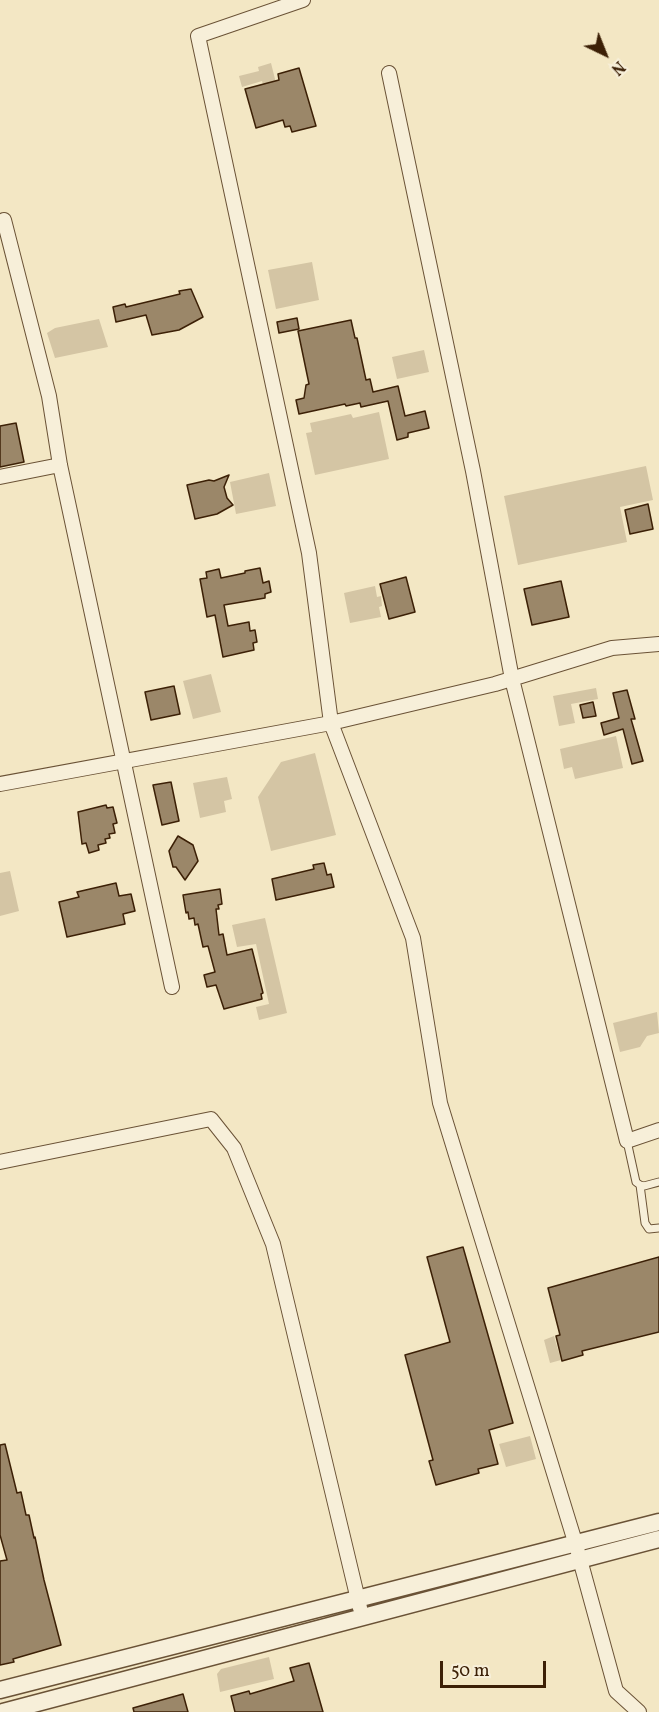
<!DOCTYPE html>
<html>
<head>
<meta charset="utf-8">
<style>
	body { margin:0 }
	#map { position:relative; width:659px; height:1712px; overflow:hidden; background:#f3e7c4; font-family:Vollkorn,serif }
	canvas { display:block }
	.north { position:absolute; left:575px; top:24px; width:60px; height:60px; -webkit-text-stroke:4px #f7efd9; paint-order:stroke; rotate:137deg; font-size:16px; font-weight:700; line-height:24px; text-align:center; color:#3c2006 }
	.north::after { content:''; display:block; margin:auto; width:21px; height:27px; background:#3c2006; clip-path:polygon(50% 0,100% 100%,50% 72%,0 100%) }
	.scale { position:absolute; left:440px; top:1661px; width:106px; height:27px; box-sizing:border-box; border:3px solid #3c2006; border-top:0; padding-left:8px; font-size:18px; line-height:21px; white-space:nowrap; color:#3c2006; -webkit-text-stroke:4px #f7efd9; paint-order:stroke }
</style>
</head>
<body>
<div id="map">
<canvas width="659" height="1712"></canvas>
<div class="north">N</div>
<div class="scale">50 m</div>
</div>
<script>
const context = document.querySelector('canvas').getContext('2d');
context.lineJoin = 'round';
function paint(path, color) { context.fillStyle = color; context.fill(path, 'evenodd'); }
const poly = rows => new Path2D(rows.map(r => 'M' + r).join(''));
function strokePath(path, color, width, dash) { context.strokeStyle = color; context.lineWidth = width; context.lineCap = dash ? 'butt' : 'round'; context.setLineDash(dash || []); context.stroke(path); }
paint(poly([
	[271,63,278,91,266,95,262,81,242,87,239,76,259,71,258,67],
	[312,262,319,300,276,309,268,270],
	[99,319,108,347,55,358,47,333,55,328],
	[424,350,429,372,397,379,392,357],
	[379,412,389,459,315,475,306,433,312,432,310,423,351,414,353,418],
	[646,466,653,500,620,507,627,542,518,565,504,496],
	[269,473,276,506,236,514,230,482],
	[375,586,377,597,381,596,382,606,379,607,381,617,350,623,344,593],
	[211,674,221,712,193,719,183,681],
	[596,688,598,699,571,704,575,723,559,726,553,696],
	[616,736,623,768,575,779,572,767,564,769,560,749],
	[315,753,336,835,271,851,258,797,281,762],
	[227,777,232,799,224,801,226,812,200,818,193,783],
	[10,871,19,911,0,916,0,873],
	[265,918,287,1013,259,1020,256,1007,269,1004,256,944,237,947,232,925],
	[657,1012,659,1033,647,1036,640,1047,620,1052,613,1023],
	[554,1336,561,1360,550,1363,544,1340],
	[530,1436,536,1459,506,1467,499,1444],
	[269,1657,274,1679,220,1692,217,1674,221,1669]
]), '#d4c5a4');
const building = poly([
	[299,68,316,126,292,132,290,126,285,127,283,120,256,128,245,89,279,80,278,74,299,68],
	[191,289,203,317,179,330,152,335,146,315,116,322,113,307,125,304,126,307,180,294,179,291,191,289],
	[297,318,299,329,279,333,277,322,297,318],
	[351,320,355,338,357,338,366,380,370,379,373,392,398,386,405,416,425,411,429,428,408,433,408,437,397,440,388,401,361,407,360,403,346,406,345,404,299,414,296,400,304,398,306,385,309,384,298,331,351,320],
	[16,423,24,462,0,467,0,426,16,423],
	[229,475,224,487,227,498,233,505,217,514,195,519,187,485,209,480,214,481,229,475],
	[648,504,653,529,630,534,625,510,648,504],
	[260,568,263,583,269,581,271,592,265,594,265,598,224,605,228,626,249,622,250,631,255,630,257,642,253,643,254,650,223,657,215,615,207,617,200,579,207,578,206,572,219,569,221,578,245,573,245,571,260,568],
	[406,577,415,612,389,619,380,584,406,577],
	[561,581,569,617,532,625,524,589,561,581],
	[174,686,180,714,151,720,145,692,174,686],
	[627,690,635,719,631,719,643,761,632,764,623,729,604,735,601,723,619,718,613,693,627,690],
	[593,702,596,716,583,718,580,705,593,702],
	[171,782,179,821,162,825,153,785,171,782],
	[106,805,107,808,113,807,117,823,113,824,115,833,109,834,110,838,105,839,106,843,98,845,99,850,89,853,86,843,82,844,78,812,106,805],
	[178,836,193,845,198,861,185,880,176,867,173,867,169,851,178,836],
	[324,863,327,875,331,874,334,887,276,900,272,879,314,869,313,865,324,863],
	[116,883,119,896,131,894,135,911,123,914,125,924,67,937,59,902,79,897,77,892,116,883],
	[220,889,222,904,218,905,219,909,216,909,219,935,223,934,227,955,252,949,263,993,261,994,262,999,224,1009,216,985,207,987,204,975,215,972,208,946,203,947,198,924,195,925,194,918,189,919,188,912,186,913,183,895,220,889],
	[463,1247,513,1423,489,1430,498,1464,478,1469,479,1473,436,1485,429,1461,433,1460,405,1355,450,1342,427,1257,463,1247],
	[659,1257,659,1332,582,1351,583,1355,562,1361,556,1336,560,1335,548,1288,659,1257],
	[5,1444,17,1493,21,1492,26,1515,29,1515,34,1538,35,1537,44,1580,61,1645,13,1659,14,1662,0,1665,0,1561,7,1560,0,1535,0,1445,5,1444],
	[309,1663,323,1712,235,1712,231,1696,249,1691,250,1694,294,1681,290,1668,309,1663],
	[183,1694,188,1712,134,1712,133,1708,183,1694]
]);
paint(building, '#9b8769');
strokePath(building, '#3c2006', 1.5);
const service = poly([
	[627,1141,636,1182,640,1185,644,1186,659,1182],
	[640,1185,645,1223,649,1229,659,1228]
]);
const minor = poly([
	[303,0,198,36,309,553,331,723,413,938,440,1103,576,1545,616,1691,639,1712],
	[389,73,473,471,512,679,627,1141,659,1130],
	[4,220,49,396,60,465,172,987],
	[0,477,60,465],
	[0,784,331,723,495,684,612,648,659,644],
	[0,1162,211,1119,234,1148,273,1244,360,1608]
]);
const tertiary = poly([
	[0,1690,659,1522],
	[3,1712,659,1539]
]);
strokePath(service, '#6a5236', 9);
strokePath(minor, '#6a5236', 16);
strokePath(tertiary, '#6a5236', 19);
strokePath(service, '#f7efd9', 7);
strokePath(minor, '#f7efd9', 14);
strokePath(tertiary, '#f7efd9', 16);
</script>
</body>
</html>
